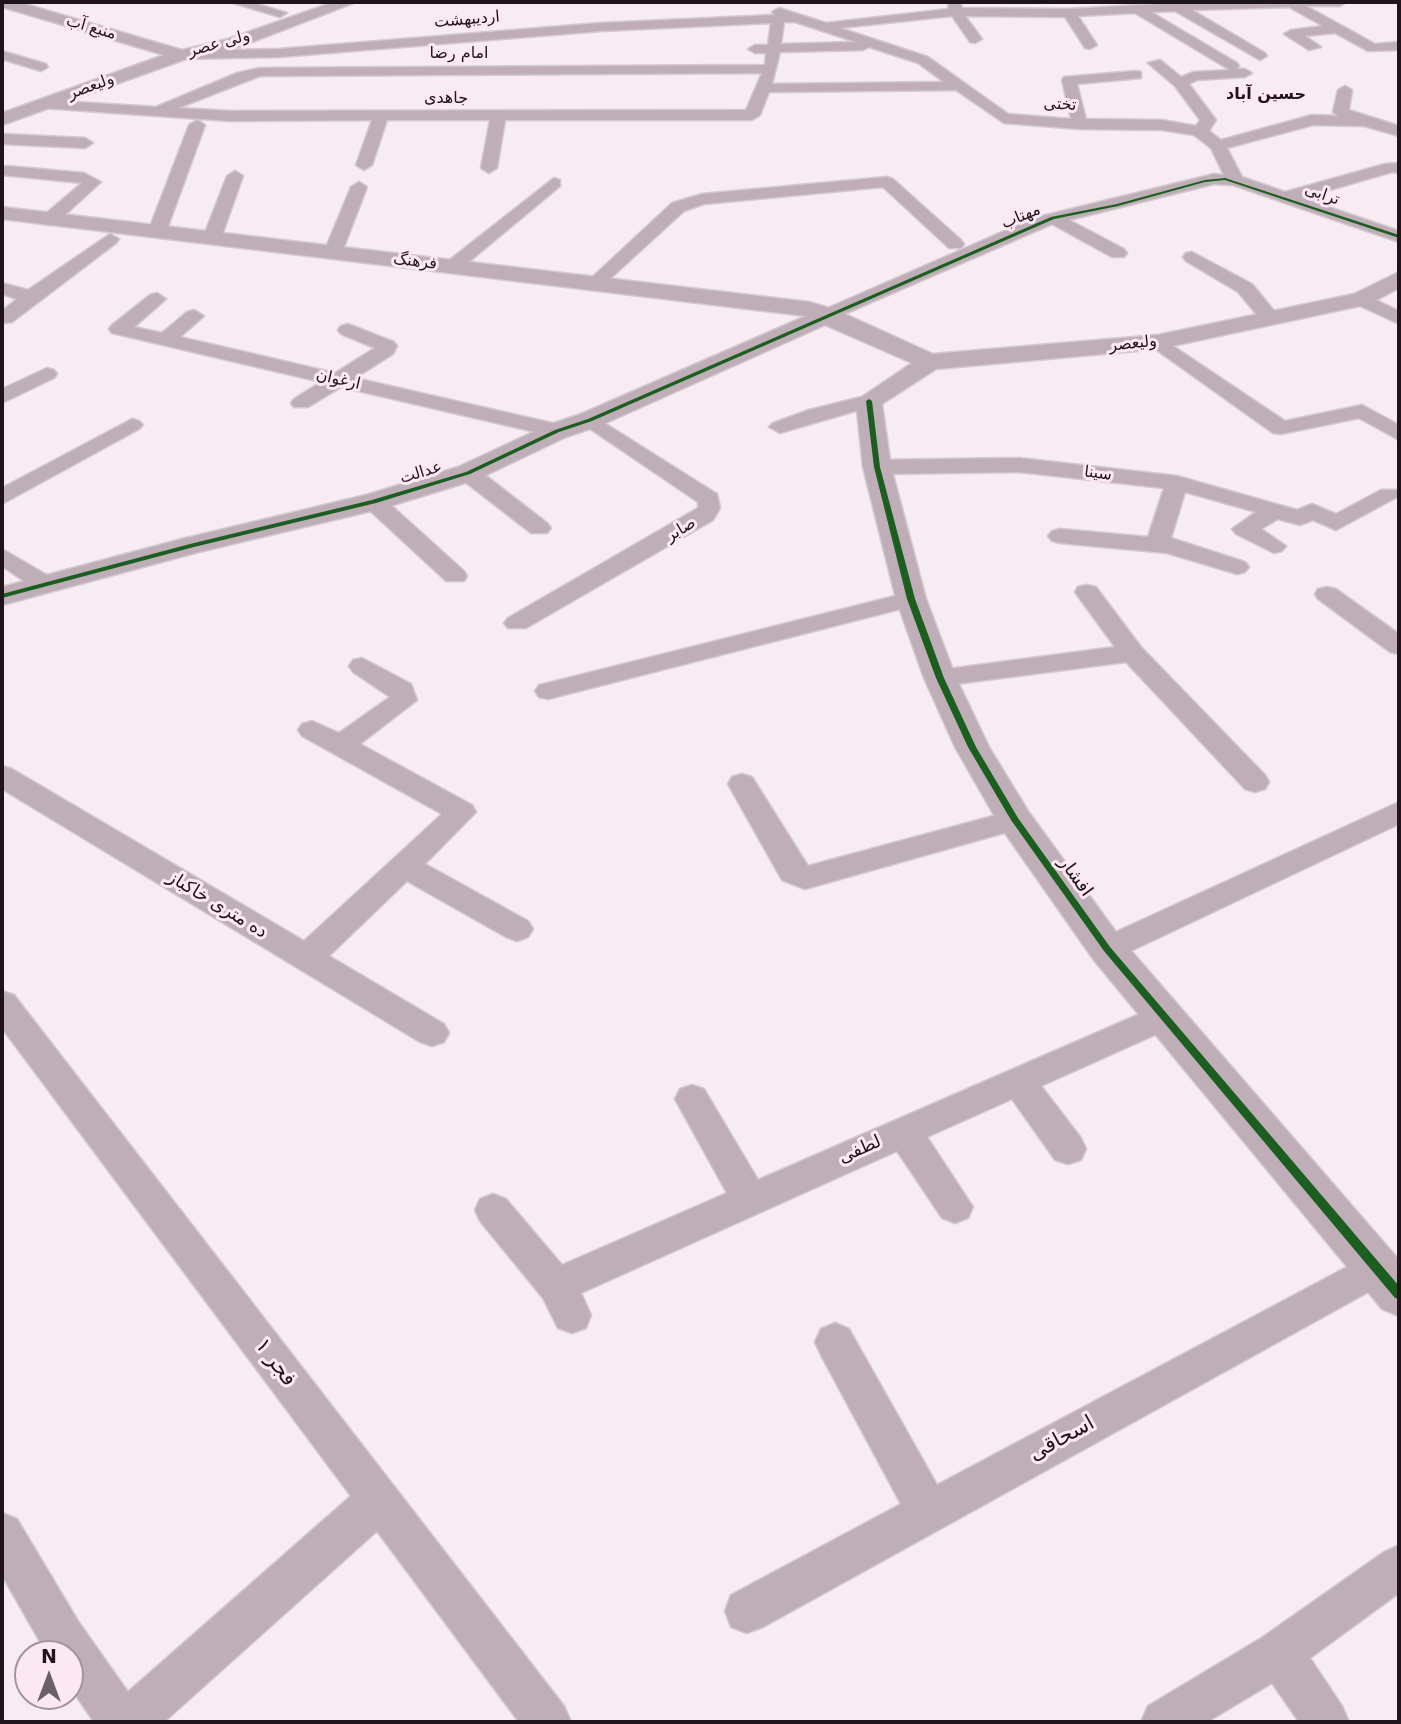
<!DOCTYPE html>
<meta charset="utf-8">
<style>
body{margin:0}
#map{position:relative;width:1401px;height:1724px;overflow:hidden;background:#f7ecf2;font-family:"DejaVu Sans",sans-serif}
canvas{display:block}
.frame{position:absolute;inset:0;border:4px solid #20141b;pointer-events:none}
.north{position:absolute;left:14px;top:1640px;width:70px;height:70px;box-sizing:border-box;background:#fce8f3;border:2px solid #a4939d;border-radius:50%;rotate:0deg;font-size:19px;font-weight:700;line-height:28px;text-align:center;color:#20141b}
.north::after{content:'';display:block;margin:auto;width:24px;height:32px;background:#6b6066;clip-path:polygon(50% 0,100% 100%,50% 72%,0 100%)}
</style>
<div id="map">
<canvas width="1401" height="1724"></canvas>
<div class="frame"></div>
<div class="north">N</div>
</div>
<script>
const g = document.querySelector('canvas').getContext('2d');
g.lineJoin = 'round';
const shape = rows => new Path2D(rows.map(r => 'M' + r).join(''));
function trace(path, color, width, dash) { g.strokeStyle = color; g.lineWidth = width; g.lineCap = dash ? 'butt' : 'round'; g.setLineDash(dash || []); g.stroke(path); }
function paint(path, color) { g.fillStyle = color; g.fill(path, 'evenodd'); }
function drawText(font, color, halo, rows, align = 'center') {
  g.font = font + ' "DejaVu Sans",Vazirmatn,sans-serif'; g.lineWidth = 6; g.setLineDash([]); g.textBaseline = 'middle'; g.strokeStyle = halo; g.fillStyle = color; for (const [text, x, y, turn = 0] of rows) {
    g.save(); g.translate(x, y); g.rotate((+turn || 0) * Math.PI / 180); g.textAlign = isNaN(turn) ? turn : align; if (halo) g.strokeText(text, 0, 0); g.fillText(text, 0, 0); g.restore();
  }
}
const minor = shape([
 [230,2,251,2,287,13,280,17,230,2],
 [948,2,960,2,962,8,1069,9,1195,2,1346,2,1340,6,1306,6,1375,44,1399,42,1399,50,1368,51,1335,33,1305,36,1321,47,1309,50,1284,34,1291,30,1323,26,1289,7,1192,10,1265,53,1267,56,1260,60,1175,11,1151,12,1237,63,1239,66,1236,69,1245,69,1252,73,1245,77,1197,80,1189,84,1216,120,1209,131,1221,140,1312,115,1338,116,1333,112,1338,90,1345,86,1352,90,1349,110,1399,126,1399,136,1364,126,1313,125,1227,148,1242,177,1285,192,1385,164,1399,163,1399,173,1392,172,1302,198,1399,231,1399,242,1233,185,1214,184,1069,220,1124,249,1127,253,1124,257,1112,257,1052,224,828,321,821,319,818,315,821,311,1034,218,1214,174,1224,175,1211,148,1194,135,1162,130,1080,129,1004,123,956,90,769,92,760,115,752,120,505,120,497,168,489,173,481,168,490,120,387,120,372,165,364,170,356,165,372,120,230,121,43,108,36,104,43,100,156,107,237,73,260,68,765,65,766,53,755,53,748,49,755,45,768,45,771,23,601,31,279,57,181,59,174,55,181,51,279,49,601,23,775,15,772,12,779,8,826,23,949,9,948,2],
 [1135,13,1230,70,1194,72,1181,77,1160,60,1148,63,1175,86,1200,120,1196,126,1162,120,1086,119,1077,84,1141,78,1141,72,1136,71,1064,77,1062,80,1071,119,1008,114,928,57,840,28,952,16,970,42,975,43,982,39,965,16,1065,17,1085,48,1090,49,1097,45,1078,16,1135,13],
 [784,22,795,22,856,42,781,44,784,22],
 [869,47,918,63,944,82,772,84,780,52,863,50,869,47],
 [762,73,746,110,230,111,178,108,260,76,762,73],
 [2,51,46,64,48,67,41,71,2,59,2,51],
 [197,120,205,125,166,232,163,236,151,236,148,232,189,125,197,120],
 [2,134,85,138,93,143,85,148,2,144,2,134],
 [7,166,84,173,101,182,55,224,49,225,43,224,40,220,43,216,82,183,2,175,2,167,7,166],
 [235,171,243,176,221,238,218,242,206,242,203,238,227,176,235,171],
 [887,177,893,179,961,240,964,244,961,248,949,248,883,187,704,204,684,211,601,287,595,289,586,283,672,203,702,194,887,177],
 [554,178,560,180,560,186,459,270,447,270,444,266,447,262,554,178],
 [359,182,367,187,342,252,339,256,327,256,324,252,351,187,359,182],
 [110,234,119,239,116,243,12,322,2,323,2,311,17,299,2,294,2,283,28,290,110,234],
 [1192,252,1252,284,1280,318,1277,322,1263,322,1238,292,1186,261,1183,257,1186,253,1192,252],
 [157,293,166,299,134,327,162,333,187,312,194,310,204,316,180,337,335,373,375,348,341,334,338,330,341,326,348,324,394,342,397,346,393,354,355,378,565,426,568,431,557,437,341,387,308,407,294,407,291,403,294,399,321,382,112,333,109,329,112,325,150,295,157,293],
 [1361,293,1399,311,1399,324,1354,303,1352,299,1354,295,1361,293],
 [1158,336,1285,421,1362,405,1399,425,1399,440,1359,418,1281,434,1273,433,1151,346,1148,342,1151,338,1158,336],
 [47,368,54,370,57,374,54,378,2,403,2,389,47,368],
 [869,395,876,397,879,401,876,405,780,433,769,427,773,423,809,410,869,395],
 [590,414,717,494,720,508,713,520,526,628,508,628,504,623,508,618,698,508,698,502,583,424,579,420,590,414],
 [132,419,139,421,143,425,139,429,2,504,2,488,132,419],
 [1019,458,1177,476,1297,510,1312,504,1336,514,1381,490,1397,490,1399,496,1336,530,1313,520,1300,525,1278,519,1261,529,1286,546,1282,551,1274,553,1236,534,1232,529,1256,512,1185,492,1171,538,1245,562,1249,567,1245,572,1237,574,1167,553,1060,543,1052,541,1048,536,1052,531,1060,529,1148,537,1164,488,1019,472,877,474,866,467,877,460,1019,458],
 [468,466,476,468,547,523,551,528,547,533,531,533,460,478,457,473,460,468,468,466],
 [374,495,382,497,464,571,467,576,464,581,446,581,366,507,363,502,366,497,374,495],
 [2,549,52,578,55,583,52,588,34,588,2,566,2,549],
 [1087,585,1096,587,1141,647,1265,775,1269,782,1265,789,1255,792,1245,789,1126,662,940,686,931,684,927,678,931,672,940,670,1115,647,1075,592,1078,587,1087,585],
 [1327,587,1336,589,1399,634,1399,654,1390,652,1318,599,1315,594,1318,589,1327,587],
 [911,592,920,594,923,599,920,604,548,699,539,697,535,691,539,685,548,683,911,592],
 [362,658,411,684,417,700,360,744,472,805,476,812,425,864,528,921,533,929,528,937,517,941,506,937,407,881,329,956,444,1024,449,1033,444,1042,432,1046,420,1042,2,789,2,766,12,769,304,941,442,814,302,736,298,730,302,724,312,721,339,733,390,697,353,672,349,666,353,660,362,658],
 [742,774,752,777,808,866,1015,810,1025,813,1029,820,1025,827,805,889,782,880,728,784,732,777,742,774],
 [1399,802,1399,824,1118,957,1107,961,1096,957,1091,949,1096,941,1399,802],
 [2,991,14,995,564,1706,571,1722,519,1722,377,1531,164,1722,94,1722,70,1687,70,1654,47,1654,2,1575,2,1513,17,1519,78,1621,128,1692,351,1496,2,1028,2,991],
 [1165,1003,1177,1007,1181,1016,1177,1025,1041,1086,1081,1138,1086,1149,1081,1160,1068,1164,1055,1160,1012,1099,927,1137,973,1207,968,1218,955,1223,942,1218,897,1151,581,1293,591,1315,586,1328,572,1333,558,1328,543,1298,480,1221,475,1210,480,1199,493,1194,506,1199,562,1265,727,1193,675,1099,680,1089,692,1085,704,1089,758,1180,1165,1003],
 [1377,1251,1390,1256,1396,1268,1390,1280,763,1627,747,1633,731,1627,725,1611,731,1595,901,1504,821,1355,815,1342,821,1329,835,1323,849,1329,937,1485,1377,1251],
 [1399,1545,1399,1593,1310,1658,1342,1706,1349,1722,1299,1722,1272,1683,1207,1722,1141,1722,1148,1706,1263,1637,1384,1552,1399,1545]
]);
const tertiary = shape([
 [2,2,18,2,182,50,228,39,334,2,356,2,239,47,186,59,2,125,2,113,164,55,2,7,2,2],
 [2,207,809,302,836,310,933,354,1158,335,1354,294,1399,272,1399,288,1369,304,1158,349,936,369,882,404,891,467,926,599,956,678,989,747,1028,811,1121,939,1399,1260,1399,1316,1382,1309,1093,959,1002,829,955,747,924,678,896,599,863,467,856,401,912,363,825,325,599,426,566,437,478,479,384,508,199,552,2,605,2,587,182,539,366,495,458,467,548,425,581,414,806,316,2,219,2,207]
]);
const cycleway = shape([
 [1225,178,1399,235,1399,238,1225,180,1205,182,1118,206,1054,219,592,421,559,432,470,474,376,503,194,547,2,598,2,594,190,544,372,500,466,472,555,430,588,419,1051,217,1117,204,1205,180,1225,178],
 [869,399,872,401,880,467,915,599,944,678,976,747,1018,818,1110,947,1399,1286,1399,1299,1395,1298,1104,951,1011,820,968,747,936,678,907,599,874,467,866,401,869,399]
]);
const farStreetnames = [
 ["اردیبهشت",467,20,-5],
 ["منبع آب",91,28,16],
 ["ولی عصر",219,44,-15],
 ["امام رضا",459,54],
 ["ولیعصر",91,87,-20],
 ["جاهدی",446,99],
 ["تختی",1060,105,3],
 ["ترابی",1322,195,19],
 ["مهتاب",1021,217,-23],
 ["فرهنگ",415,262,7],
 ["ولیعصر",1133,344,-6],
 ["ارغوان",338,380,13],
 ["عدالت",421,473,-17],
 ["سینا",1098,474,7],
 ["صابر",681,530,-31]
];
const farNeighbourhoodnames = [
 ["حسین آباد",1266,95]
];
const streetNames = [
 ["افشار",1075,877,54],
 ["ده متری خاکباز",217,905,31],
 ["لطفی",860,1150,-24]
];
const nearStreetnames = [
 ["فجر ۱",275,1363,53],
 ["اسحاقی",1062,1439,-29]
];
trace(minor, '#d4cad0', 3);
trace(tertiary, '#d4cad0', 3);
paint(minor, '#bfaeb7');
paint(tertiary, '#bfaeb7');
paint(cycleway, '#1b5e20');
drawText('16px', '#20141b', '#fce8f3', farStreetnames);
drawText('bold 16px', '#20141b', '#fce8f3', farNeighbourhoodnames);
drawText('18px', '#20141b', '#fce8f3', streetNames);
drawText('21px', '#20141b', '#fce8f3', nearStreetnames);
</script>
